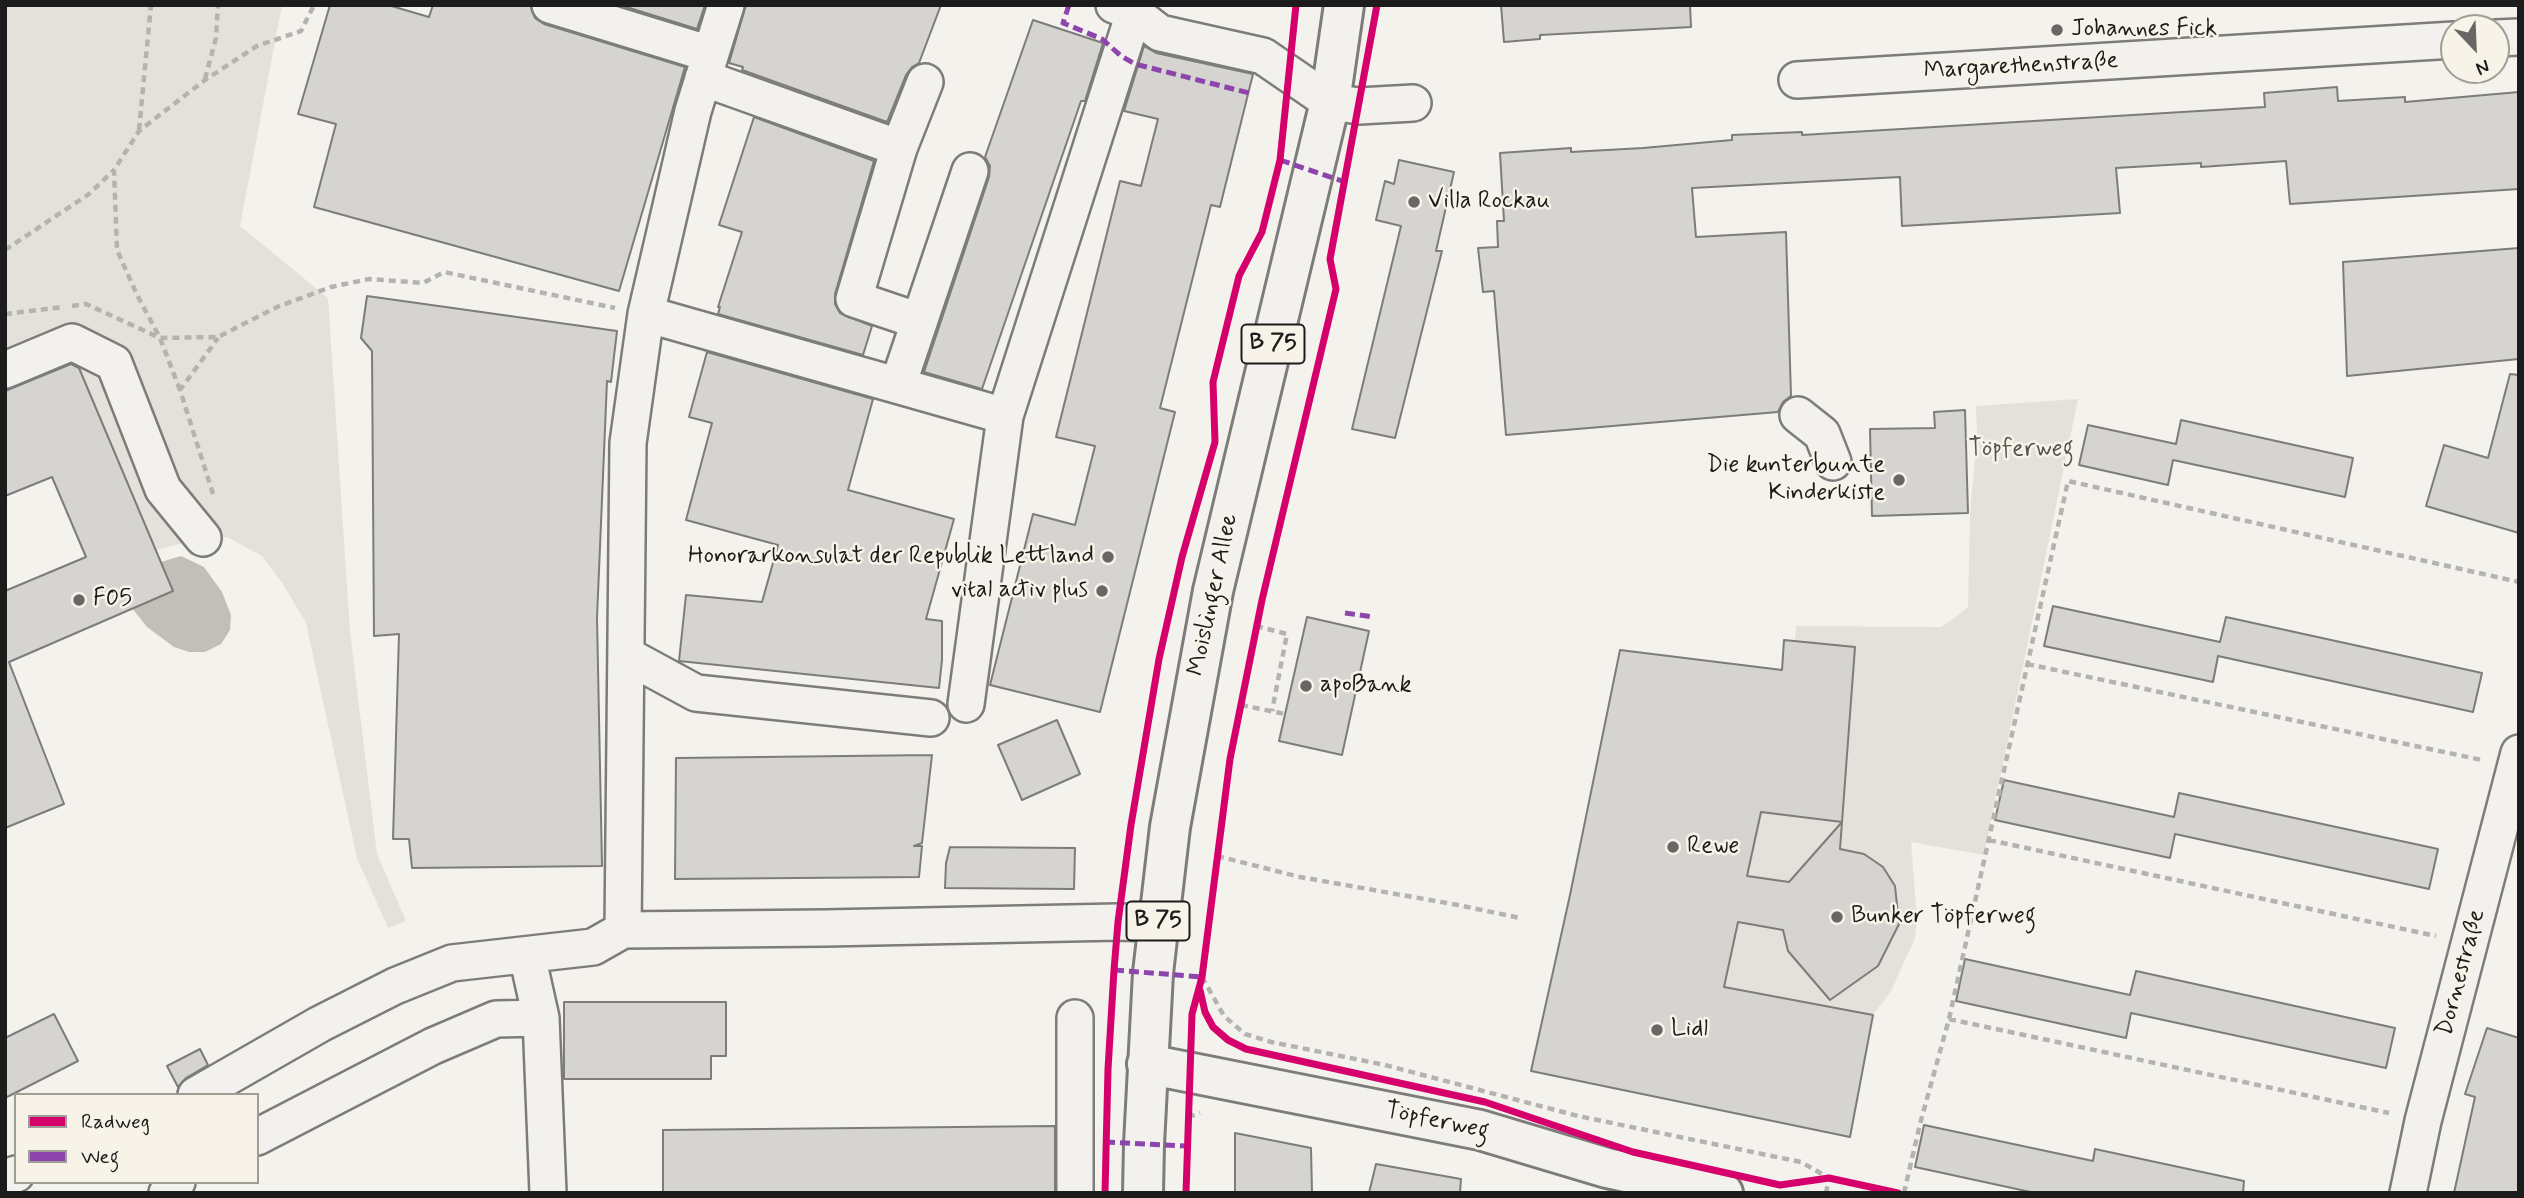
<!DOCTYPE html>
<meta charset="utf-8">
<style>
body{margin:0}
#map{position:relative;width:2524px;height:1198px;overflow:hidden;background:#f4f2ec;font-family:Mynerve,sans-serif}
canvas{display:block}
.frame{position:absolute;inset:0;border:7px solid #1c1c1c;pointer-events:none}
.legend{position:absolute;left:14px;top:1093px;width:245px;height:91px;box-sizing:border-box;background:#f7f3e8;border:2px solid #9f9d96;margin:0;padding:9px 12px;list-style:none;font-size:21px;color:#1c1c1c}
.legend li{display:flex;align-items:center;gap:14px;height:35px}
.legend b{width:35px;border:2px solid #9f9d96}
.north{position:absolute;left:2440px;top:14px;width:70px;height:70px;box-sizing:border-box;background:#f7f3e8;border:2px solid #9f9d96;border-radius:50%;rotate:157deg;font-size:19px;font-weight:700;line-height:28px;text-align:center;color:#1c1c1c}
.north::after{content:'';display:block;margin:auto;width:24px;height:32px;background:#686765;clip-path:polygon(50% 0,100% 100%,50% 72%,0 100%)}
</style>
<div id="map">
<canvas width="2524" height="1198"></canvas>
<div class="frame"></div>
<ul class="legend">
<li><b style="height:9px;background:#d6006c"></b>Radweg</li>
<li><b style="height:9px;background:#8e44ad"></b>Weg</li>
</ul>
<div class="north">N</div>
</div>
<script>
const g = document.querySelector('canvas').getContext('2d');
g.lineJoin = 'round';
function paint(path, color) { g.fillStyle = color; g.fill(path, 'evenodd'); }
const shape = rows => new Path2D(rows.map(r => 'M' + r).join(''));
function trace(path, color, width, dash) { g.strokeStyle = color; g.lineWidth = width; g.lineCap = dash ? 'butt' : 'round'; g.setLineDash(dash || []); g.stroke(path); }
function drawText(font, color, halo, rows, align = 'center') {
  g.font = font + ' Mynerve,sans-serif'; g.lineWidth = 5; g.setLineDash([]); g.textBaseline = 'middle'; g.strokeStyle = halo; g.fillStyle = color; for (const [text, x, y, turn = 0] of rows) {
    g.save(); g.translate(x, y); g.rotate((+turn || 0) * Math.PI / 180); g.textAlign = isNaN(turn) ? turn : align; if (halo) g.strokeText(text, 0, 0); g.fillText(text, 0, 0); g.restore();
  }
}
const green = shape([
 [5,5,282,5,240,226,328,298,350,632,377,854,406,921,388,928,357,858,306,623,283,584,262,556,227,537,203,538,156,550,77,362,5,391],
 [2078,399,1984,855,1911,842,1917,919,1915,938,1891,991,1873,1015,1724,987,1761,812,1795,641,1796,626,1941,627,1956,617,1968,607,1970,513,1977,435,1976,406]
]);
const water = shape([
 [181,556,204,567,222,592,231,615,230,630,221,644,205,652,189,652,174,647,147,627,132,608,173,591,161,562]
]);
const building = shape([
 [330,5,388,5,429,17,433,5,530,5,535,18,544,24,685,67,619,291,314,207,336,124,298,114,330,5],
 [620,5,705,5,697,29,620,5],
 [746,5,941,5,919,63,912,67,906,75,887,122,742,70,743,67,729,63,746,5],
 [1501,5,1690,5,1691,27,1540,35,1540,39,1504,42,1501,5],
 [1033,20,1103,43,1085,101,1081,101,982,389,924,372,989,177,990,166,985,157,1033,20],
 [1144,46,1156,53,1253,74,1220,207,1211,205,1160,408,1175,412,1100,712,990,685,1033,514,1075,525,1095,446,1056,437,1120,181,1141,186,1158,119,1124,111,1144,46],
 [2337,87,2338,101,2405,97,2405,102,2519,92,2519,189,2290,204,2286,161,2201,167,2201,163,2116,168,2120,213,1902,226,1900,177,1692,188,1696,237,1786,232,1791,396,1783,402,1778,412,1506,435,1494,291,1483,292,1478,248,1498,247,1497,221,1504,221,1500,153,1571,148,1571,152,1643,148,1732,140,1732,135,1802,132,1802,135,2265,107,2264,93,2337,87],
 [754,117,874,161,835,294,835,304,840,313,872,326,863,355,718,314,720,307,718,307,742,232,719,225,754,117],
 [1399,160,1454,172,1436,251,1442,251,1395,438,1352,429,1401,226,1376,220,1385,181,1394,184,1399,160],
 [2519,248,2519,359,2347,376,2343,262,2519,248],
 [367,296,617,331,611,382,607,381,597,618,602,866,412,868,409,839,393,839,399,634,374,636,372,351,361,338,367,296],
 [707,352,873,399,848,490,954,519,926,619,942,621,942,660,939,688,679,661,686,595,762,602,778,545,686,520,712,423,689,417,707,352],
 [71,364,79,368,173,591,9,662,64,804,5,828,5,591,86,557,52,477,5,496,5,391,71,364],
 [2510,374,2519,375,2519,533,2426,506,2444,445,2488,458,2510,374],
 [1965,410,1968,513,1872,516,1870,429,1935,428,1934,412,1965,410],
 [2181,420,2353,458,2345,497,2173,460,2168,485,2079,465,2088,425,2176,444,2181,420],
 [2053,606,2220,642,2226,617,2482,673,2473,712,2218,656,2213,682,2044,646,2053,606],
 [1307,617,1369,631,1342,755,1279,741,1307,617],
 [1784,640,1855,647,1842,822,1761,812,1747,876,1789,882,1842,822,1840,849,1864,854,1883,867,1895,886,1899,924,1878,966,1830,1000,1788,951,1783,930,1738,922,1724,987,1873,1015,1850,1137,1531,1071,1570,895,1620,650,1782,670,1784,640],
 [1057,720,1080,774,1022,800,998,745,1057,720],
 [932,755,922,843,914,846,922,846,919,877,675,879,676,758,932,755],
 [2004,780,2174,817,2179,793,2438,849,2429,889,2175,834,2170,858,1995,820,2004,780],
 [950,847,1075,848,1074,889,945,888,946,863,950,847],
 [1965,959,2130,995,2136,971,2395,1028,2386,1068,2131,1013,2126,1038,1956,1001,1965,959],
 [564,1002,726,1002,726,1056,711,1056,711,1079,564,1079,564,1002],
 [54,1014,78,1061,5,1098,5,1038,54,1014],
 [2487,1028,2519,1038,2519,1193,2454,1193,2475,1097,2465,1094,2487,1028],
 [200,1049,208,1065,186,1078,178,1087,167,1066,200,1049],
 [1924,1125,2093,1161,2095,1149,2244,1181,2243,1193,2035,1193,1952,1175,1915,1167,1924,1125],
 [1055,1126,1055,1193,663,1193,663,1130,1055,1126],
 [1235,1133,1311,1148,1312,1193,1235,1193,1235,1133],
 [1376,1164,1461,1179,1460,1193,1369,1193,1376,1164]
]);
const path = shape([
 [205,79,216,38,218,5],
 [139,130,151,5],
 [5,250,89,194,114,170],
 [72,306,86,304,160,338,218,337,277,307,331,287,369,279,423,283,444,272,615,308],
 [5,314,63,307],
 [180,390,160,338,137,295,117,250,114,170,139,131,205,80,257,46,301,31,314,5],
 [213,494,180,390,218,338],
 [1256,626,1287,634,1272,711],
 [2027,664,2482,760],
 [1241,705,1285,714],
 [1989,840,2436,936],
 [1217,856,1300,877,1458,905,1520,918],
 [1202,977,1224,1016,1245,1034,1271,1042,1385,1065,1578,1116,1801,1162,1829,1178,1826,1193],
 [1949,1019,2389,1113],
 [1188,1117,1200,1113],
 [1904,1193,1920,1124,1949,1019,2068,481,2519,582]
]);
const minor = shape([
 [550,5,710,54],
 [1114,5,1134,13,1160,33,1263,56,1330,102,1359,106,1413,103],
 [2496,38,2519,37],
 [703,78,899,148],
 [1797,80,2454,40],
 [646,314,1005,416],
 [919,321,854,299,899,148,925,82],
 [5,370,72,342,114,363,163,489,203,538],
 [898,385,970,171],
 [1798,415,1822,434,1833,462],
 [626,655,696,693,931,718],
 [966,704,1005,416,1134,13],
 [623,930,628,443,646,314,693,111,726,5],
 [527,955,541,1018,548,1193],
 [1075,1018,1075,1193],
 [196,1095,320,1024,395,986,452,963,593,947,623,930,825,928,1118,922,1158,923],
 [257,1137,433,1046,496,1019,541,1018],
 [5,1178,16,1174],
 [167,1193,177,1182],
 [2408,1193,2423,1121,2519,753]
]);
const major = shape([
 [1147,1064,1480,1130,1607,1168,1723,1193],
 [1143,1193,1144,1144,1153,973,1170,827,1213,591,1330,102,1344,5]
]);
const quiet = shape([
 [1069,5,1063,23,1102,39,1121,56,1135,64,1249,93],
 [1280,160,1345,182],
 [1345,613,1374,617],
 [1114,970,1202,977],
 [1105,1142,1186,1146]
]);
const cycleway = shape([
 [1200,990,1205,1012,1213,1027,1228,1040,1246,1049,1485,1102,1633,1152,1780,1185,1829,1178,1898,1193],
 [1105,1193,1108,1069,1114,970,1118,922,1131,825,1159,659,1182,557,1215,442,1213,382,1239,276,1262,232,1280,160,1296,5],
 [1186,1193,1192,1014,1202,977,1230,759,1262,600,1336,289,1330,259,1377,5]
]);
const markers = [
 [2057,30,7,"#686765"],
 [1414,202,7,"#686765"],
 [1899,480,7,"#686765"],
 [1108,557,7,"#686765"],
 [1102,591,7,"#686765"],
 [79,600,7,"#686765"],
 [1306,686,7,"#686765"],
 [1673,847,7,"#686765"],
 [1837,917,7,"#686765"],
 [1657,1030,7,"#686765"]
];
const shields = [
 [1273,344,63],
 [1158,921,63]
];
const shieldNames = [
 ["B 75",1273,344],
 ["B 75",1158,921]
];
const poiNames = [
 ["Johannes Fick",2071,30],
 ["Villa Rockau",1428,202],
 ["Die kunterbunte",1885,466,"right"],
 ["Kinderkiste",1885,494,"right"],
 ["Honorarkonsulat der Republik Lettland",1094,557,"right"],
 ["vital activ plus",1088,591,"right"],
 ["F05",93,600],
 ["apoBank",1320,686],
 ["Rewe",1687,847],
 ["Bunker Töpferweg",1851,917],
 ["Lidl",1671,1030]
];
const streetNames = [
 ["Margarethenstraße",2021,67,-3],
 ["Moislinger Allee",1214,595,-78],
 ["Dornestraße",2462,973,-75],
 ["Töpferweg",1437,1122,12]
];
const parkNames = [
 ["Töpferweg",2021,450]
];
paint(green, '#e4e1da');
paint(water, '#c2bfb8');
paint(building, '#d5d4d0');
trace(building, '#7d7c7a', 2);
trace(minor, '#7d7c7a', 40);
trace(major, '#7d7c7a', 44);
trace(path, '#b4b3b0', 4.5, [7, 5]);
trace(minor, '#f2f1ed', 35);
trace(major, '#f2f1ed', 38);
trace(quiet, '#8e44ad', 5, [10, 5]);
trace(cycleway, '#d6006c', 7);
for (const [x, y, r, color] of markers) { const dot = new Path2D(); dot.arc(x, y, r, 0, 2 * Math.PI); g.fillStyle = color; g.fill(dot); trace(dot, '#f7f3e8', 2.5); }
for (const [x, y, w] of shields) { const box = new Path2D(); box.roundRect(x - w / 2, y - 19.5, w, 39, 5); g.fillStyle = '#f7f3e8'; g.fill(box); trace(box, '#1c1c1c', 2); }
drawText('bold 23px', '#1c1c1c', null, shieldNames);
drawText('24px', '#1c1c1c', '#f7f3e8', poiNames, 'left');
drawText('24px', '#1c1c1c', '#f7f3e8', streetNames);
drawText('24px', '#545351', '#f7f3e8', parkNames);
</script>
